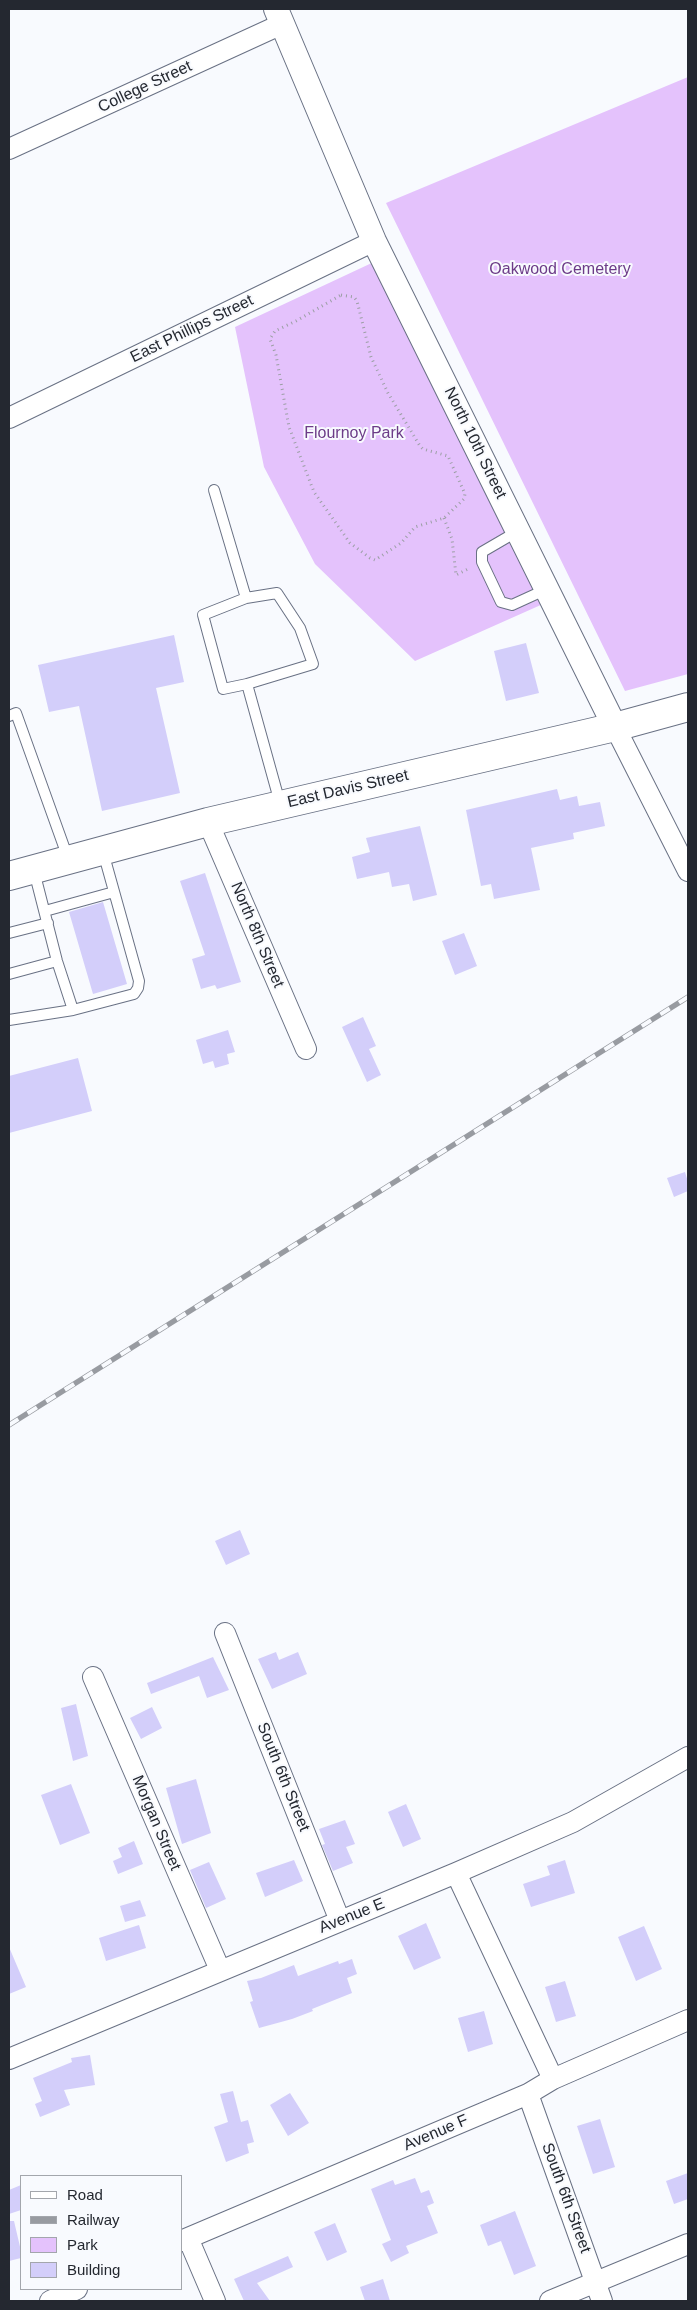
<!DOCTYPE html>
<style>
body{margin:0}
#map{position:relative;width:697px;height:2310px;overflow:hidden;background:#f8fafe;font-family:Helvetica,sans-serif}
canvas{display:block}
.frame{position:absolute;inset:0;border:10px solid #242830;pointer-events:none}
.legend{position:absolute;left:20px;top:2175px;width:162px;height:115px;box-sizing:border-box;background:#f8fafe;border:1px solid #a3a6ac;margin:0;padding:6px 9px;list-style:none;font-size:15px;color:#242830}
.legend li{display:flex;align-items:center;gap:10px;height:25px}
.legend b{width:25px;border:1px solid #a3a6ac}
</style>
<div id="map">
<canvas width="697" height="2310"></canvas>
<div class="frame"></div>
<ul class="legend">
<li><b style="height:6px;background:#fff"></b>Road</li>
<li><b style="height:6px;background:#989ba1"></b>Railway</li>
<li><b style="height:14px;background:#e4c2fc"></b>Park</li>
<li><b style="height:14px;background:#d3cefa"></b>Building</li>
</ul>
</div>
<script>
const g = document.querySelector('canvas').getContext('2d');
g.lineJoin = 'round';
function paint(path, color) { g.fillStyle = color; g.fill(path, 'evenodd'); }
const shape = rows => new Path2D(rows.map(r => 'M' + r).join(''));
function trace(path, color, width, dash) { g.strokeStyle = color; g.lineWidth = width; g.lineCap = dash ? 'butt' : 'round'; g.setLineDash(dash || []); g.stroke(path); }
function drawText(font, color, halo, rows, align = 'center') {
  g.font = font + ' Helvetica,sans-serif'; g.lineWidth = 4; g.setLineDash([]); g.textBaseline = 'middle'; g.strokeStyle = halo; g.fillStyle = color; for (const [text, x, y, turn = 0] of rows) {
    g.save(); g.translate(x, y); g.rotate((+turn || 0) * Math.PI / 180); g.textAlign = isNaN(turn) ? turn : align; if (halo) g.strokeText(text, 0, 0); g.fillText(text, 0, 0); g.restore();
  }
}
const green = shape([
 [688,77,688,674,625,691,386,203],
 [376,261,543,604,415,661,315,564,264,467,235,327]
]);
const building = shape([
 [174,635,184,682,156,688,180,793,102,811,79,706,49,712,38,665],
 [526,643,539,693,506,701,494,651],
 [557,789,560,800,577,796,579,806,600,802,605,826,573,833,574,839,531,848,540,890,494,899,491,884,481,886,466,810],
 [420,826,437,895,413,901,409,884,392,887,389,872,357,879,352,857,370,852,366,838],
 [205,873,241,982,217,989,215,985,201,989,192,959,205,955,180,881],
 [103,902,127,984,93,994,69,912],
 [464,933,477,966,455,975,442,941],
 [363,1017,376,1046,369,1049,381,1075,367,1082,342,1027],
 [228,1030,235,1052,227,1054,229,1064,215,1068,213,1061,203,1064,196,1040],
 [78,1058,92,1111,9,1133,9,1076],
 [685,1172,688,1182,688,1191,674,1197,667,1178],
 [240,1530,250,1554,226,1565,215,1541],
 [276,1652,279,1660,298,1652,307,1674,272,1689,258,1659],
 [213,1657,229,1690,207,1698,199,1676,151,1694,147,1683],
 [76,1704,88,1756,73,1761,61,1708],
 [152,1707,162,1728,141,1739,130,1718],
 [196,1779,211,1833,182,1844,166,1788],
 [71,1784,90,1833,60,1845,41,1795],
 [406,1804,421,1839,403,1847,388,1812],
 [345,1820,355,1844,346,1847,353,1863,333,1871,322,1845,325,1844,319,1829],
 [134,1841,143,1864,118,1874,113,1861,122,1857,118,1848],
 [294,1860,303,1881,265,1897,256,1873],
 [565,1860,575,1893,531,1907,523,1884,550,1875,547,1866],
 [209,1862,226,1899,206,1908,190,1870],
 [140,1900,146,1916,125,1922,120,1906],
 [426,1923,441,1958,414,1970,398,1936],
 [139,1925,146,1948,106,1961,99,1938],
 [644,1926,662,1969,636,1981,618,1937],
 [9,1947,26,1987,9,1994],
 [352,1959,357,1974,347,1978,352,1993,312,2009,313,2011,292,2019,259,2028,250,2002,253,2001,247,1981,261,1978,294,1965,298,1976,338,1961,339,1964],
 [565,1981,576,2016,556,2022,545,1987],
 [484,2011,493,2044,468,2052,458,2018],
 [90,2055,95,2085,64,2090,70,2105,40,2117,35,2104,42,2101,33,2078,72,2062,71,2058],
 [233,2091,241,2122,248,2120,254,2142,247,2144,249,2153,226,2162,214,2127,228,2122,220,2094],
 [290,2093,309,2123,288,2136,270,2105],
 [600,2119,615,2167,593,2174,577,2126],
 [688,2173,688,2199,674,2204,666,2181],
 [415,2178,421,2193,429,2190,434,2203,427,2206,438,2233,406,2246,409,2253,391,2262,382,2244,391,2240,371,2189,393,2180,395,2185],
 [21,2185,21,2210,9,2214,9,2190],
 [515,2211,536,2266,514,2275,501,2241,488,2246,480,2225],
 [9,2221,14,2221,21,2251,21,2258,9,2261],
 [335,2223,347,2252,327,2261,314,2232],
 [288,2256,293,2267,257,2283,270,2301,244,2301,234,2279],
 [383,2279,390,2301,365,2301,360,2287]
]);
const path = shape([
 [341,295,354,297,357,301,371,357,388,393,420,446,423,449,448,456,465,494,464,499,444,518,415,527,401,543,375,560,370,558,350,543,314,492,289,427,276,355,270,339,275,331,296,321,341,295],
 [444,518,452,539,456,575,470,568]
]);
const service = shape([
 [214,490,246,598,277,593,300,628,313,664,247,684,280,803],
 [518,531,482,552,482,562,501,602,512,605,547,589],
 [246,598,203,615,223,689,247,684],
 [9,716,16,713,68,858],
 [45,911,114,892],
 [9,933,48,923],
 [9,974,57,961],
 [73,1010,134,994,138,988,139,981,103,852],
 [9,1020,73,1010,57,961,34,871]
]);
const minor = shape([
 [9,149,282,24],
 [9,418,374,241],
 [615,727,688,871],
 [208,822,306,1049],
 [225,1633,340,1921],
 [93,1677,220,1970],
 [456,1873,553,2079],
 [9,2059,456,1873,573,1822,688,1757],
 [528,2094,602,2301],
 [188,2238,215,2301],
 [181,2241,528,2094,553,2079,688,2020],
 [50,2301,77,2289],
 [550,2301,688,2244]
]);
const tertiary = shape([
 [276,9,374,241,615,727]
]);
const primary = shape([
 [9,876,208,822,615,727,688,707]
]);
const rail = shape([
 [9,1425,688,997]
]);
const streetNames = [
 ["College Street",145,87,-25],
 ["East Phillips Street",192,329,-26],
 ["North 10th Street",475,443,64],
 ["East Davis Street",348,789,-13],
 ["North 8th Street",257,935,67],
 ["South 6th Street",283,1777,68],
 ["Morgan Street",156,1823,67],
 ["Avenue E",352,1916,-22],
 ["Avenue F",436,2133,-23],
 ["South 6th Street",566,2198,70]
];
const parkNames = [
 ["Oakwood Cemetery",560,270],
 ["Flournoy Park",354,434]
];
paint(green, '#e4c2fc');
paint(building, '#d3cefa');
trace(service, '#697184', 12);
trace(minor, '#697184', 22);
trace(tertiary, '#697184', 26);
trace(primary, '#697184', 30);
trace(path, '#9c9fa5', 3, [1, 4]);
trace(service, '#fff', 10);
trace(minor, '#fff', 20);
trace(tertiary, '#fff', 24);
trace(primary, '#fff', 28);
trace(rail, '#989ba1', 5.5);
trace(rail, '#f8fafe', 4, [11]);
drawText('16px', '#242830', '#f8fafe', streetNames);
drawText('16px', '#6c3b88', '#f8fafe', parkNames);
</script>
